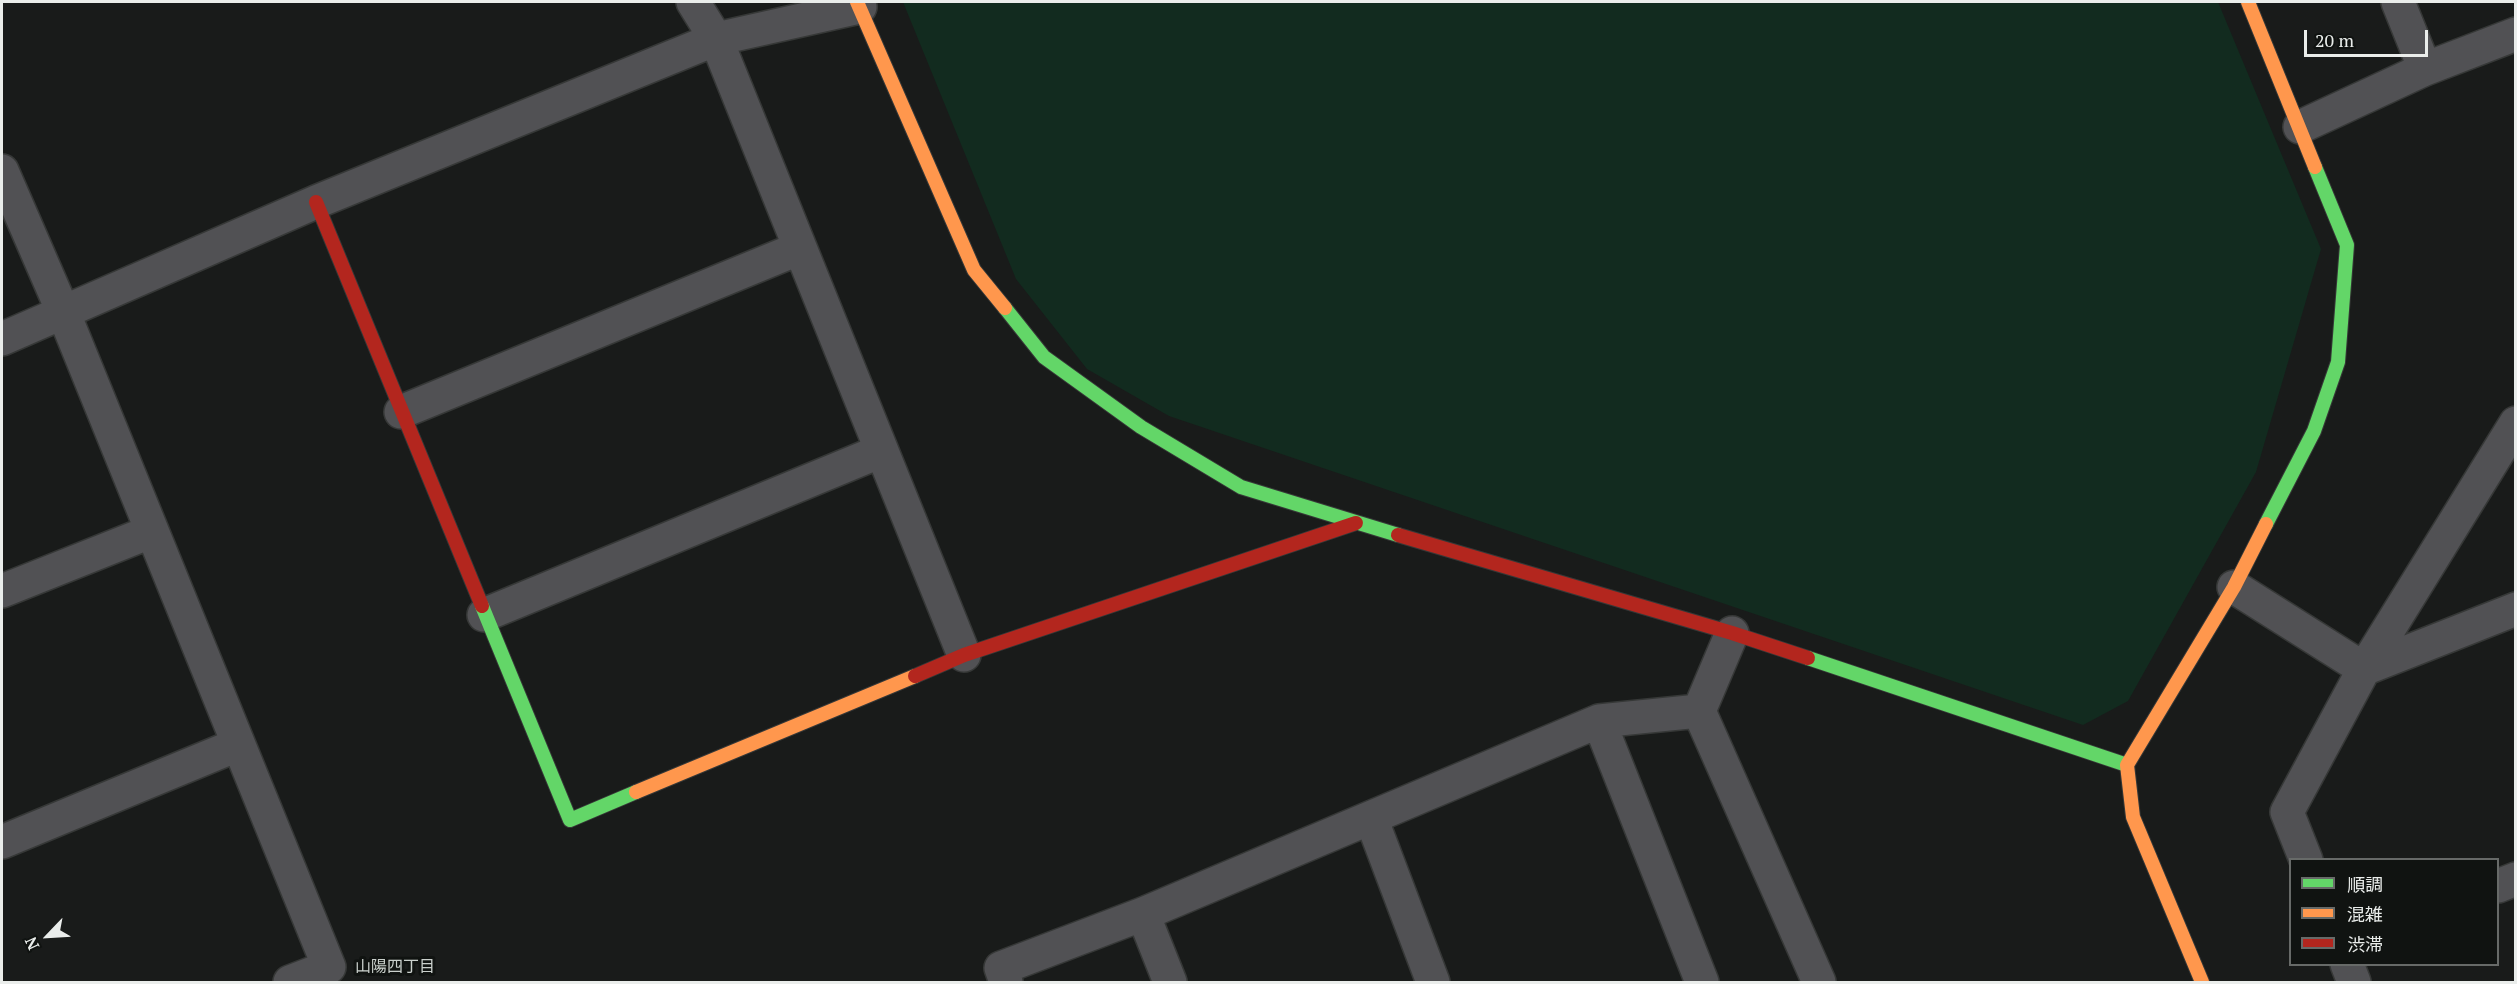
<!DOCTYPE html>
<meta charset="utf-8">
<style>
body{margin:0}
#map{position:relative;width:2517px;height:984px;overflow:hidden;background:#191b1a;font-family:"PT Serif","Noto Sans JP",serif}
canvas{display:block}
.frame{position:absolute;inset:0;border:3px solid #eaedeb;pointer-events:none}
.legend{position:absolute;left:2289px;top:858px;width:210px;height:108px;box-sizing:border-box;background:#101311;border:2px solid #676a68;margin:0;padding:8px 10px;list-style:none;font-size:18px;color:#eaedeb}
.legend li{display:flex;align-items:center;gap:12px;height:30px}
.legend b{width:30px;border:2px solid #676a68}
.north{position:absolute;left:18px;top:906px;width:60px;height:60px;-webkit-text-stroke:4px #101311;paint-order:stroke;rotate:245deg;font-size:16px;font-weight:700;line-height:24px;text-align:center;color:#eaedeb}
.north::after{content:'';display:block;margin:auto;width:21px;height:27px;background:#eaedeb;clip-path:polygon(50% 0,100% 100%,50% 72%,0 100%)}
.scale{position:absolute;left:2304px;top:30px;width:124px;height:27px;box-sizing:border-box;border:3px solid #eaedeb;border-top:0;padding-left:8px;font-size:18px;line-height:21px;white-space:nowrap;color:#eaedeb;-webkit-text-stroke:4px #101311;paint-order:stroke}
</style>
<div id="map">
<canvas width="2517" height="984"></canvas>
<div class="frame"></div>
<ul class="legend">
<li><b style="height:8px;background:#63d668"></b>順調</li>
<li><b style="height:8px;background:#ff974d"></b>混雑</li>
<li><b style="height:8px;background:#b3261e"></b>渋滞</li>
</ul>
<div class="north">N</div>
<div class="scale">20 m</div>
</div>
<script>
const g = document.querySelector('canvas').getContext('2d');
g.lineJoin = 'round';
function paint(path, color) { g.fillStyle = color; g.fill(path, 'evenodd'); }
const shape = rows => new Path2D(rows.map(r => 'M' + r).join(''));
function trace(path, color, width, dash) { g.strokeStyle = color; g.lineWidth = width; g.lineCap = dash ? 'butt' : 'round'; g.setLineDash(dash || []); g.stroke(path); }
function drawText(font, color, halo, rows, align = 'center') {
  g.font = font + ' "PT Serif","Noto Sans JP",serif'; g.lineWidth = 6; g.setLineDash([]); g.textBaseline = 'middle'; g.strokeStyle = halo; g.fillStyle = color; for (const [text, x, y, turn = 0] of rows) {
    g.save(); g.translate(x, y); g.rotate((+turn || 0) * Math.PI / 180); g.textAlign = isNaN(turn) ? turn : align; if (halo) g.strokeText(text, 0, 0); g.fillText(text, 0, 0); g.restore();
  }
}
const green = shape([
 [903,2,2218,2,2321,249,2256,472,2128,701,2083,725,1169,416,1087,369,1016,279]
]);
const street = shape([
 [693,2,716,39,964,655],
 [2398,2,2425,69],
 [2300,127,2425,69,2516,34],
 [2,171,64,314,329,967,290,982],
 [2,339,316,202,716,39,860,7],
 [401,412,800,248],
 [2234,587,2364,669,2516,609],
 [2,591,150,532],
 [484,615,881,451],
 [1732,633,1699,711,1819,982],
 [1599,721,1702,982],
 [1371,818,1433,982],
 [2,842,237,745],
 [2306,860,2287,812,2364,669,2516,423],
 [2498,886,2516,879],
 [1143,914,1170,982],
 [2347,964,2354,982],
 [1006,982,1001,968,1143,914,1599,721,1699,711]
]);
const fast = shape([
 [1005,308,1044,357,1141,427,1241,487,1398,535],
 [2266,524,2314,431,2338,362,2347,245,2315,167],
 [482,606,570,820,636,792],
 [1808,658,2127,765]
]);
const slow = shape([
 [857,2,974,270,1005,308],
 [2248,2,2315,167],
 [636,792,915,676],
 [2202,982,2133,817,2127,765,2234,587,2266,524]
]);
const jam = shape([
 [316,202,482,606],
 [1398,535,1732,633,1808,658],
 [915,676,964,655,1356,523]
]);
const neighbourhoodNames = [
 ["山陽四丁目",395,967]
];
paint(green, '#122b1f');
trace(street, '#363837', 36);
trace(fast, '#363837', 16);
trace(slow, '#363837', 16);
trace(jam, '#363837', 16);
trace(street, '#515154', 33);
trace(fast, '#63d668', 14);
trace(slow, '#ff974d', 14);
trace(jam, '#b3261e', 14);
drawText('16px', '#cad0cc', '#101311', neighbourhoodNames);
</script>
